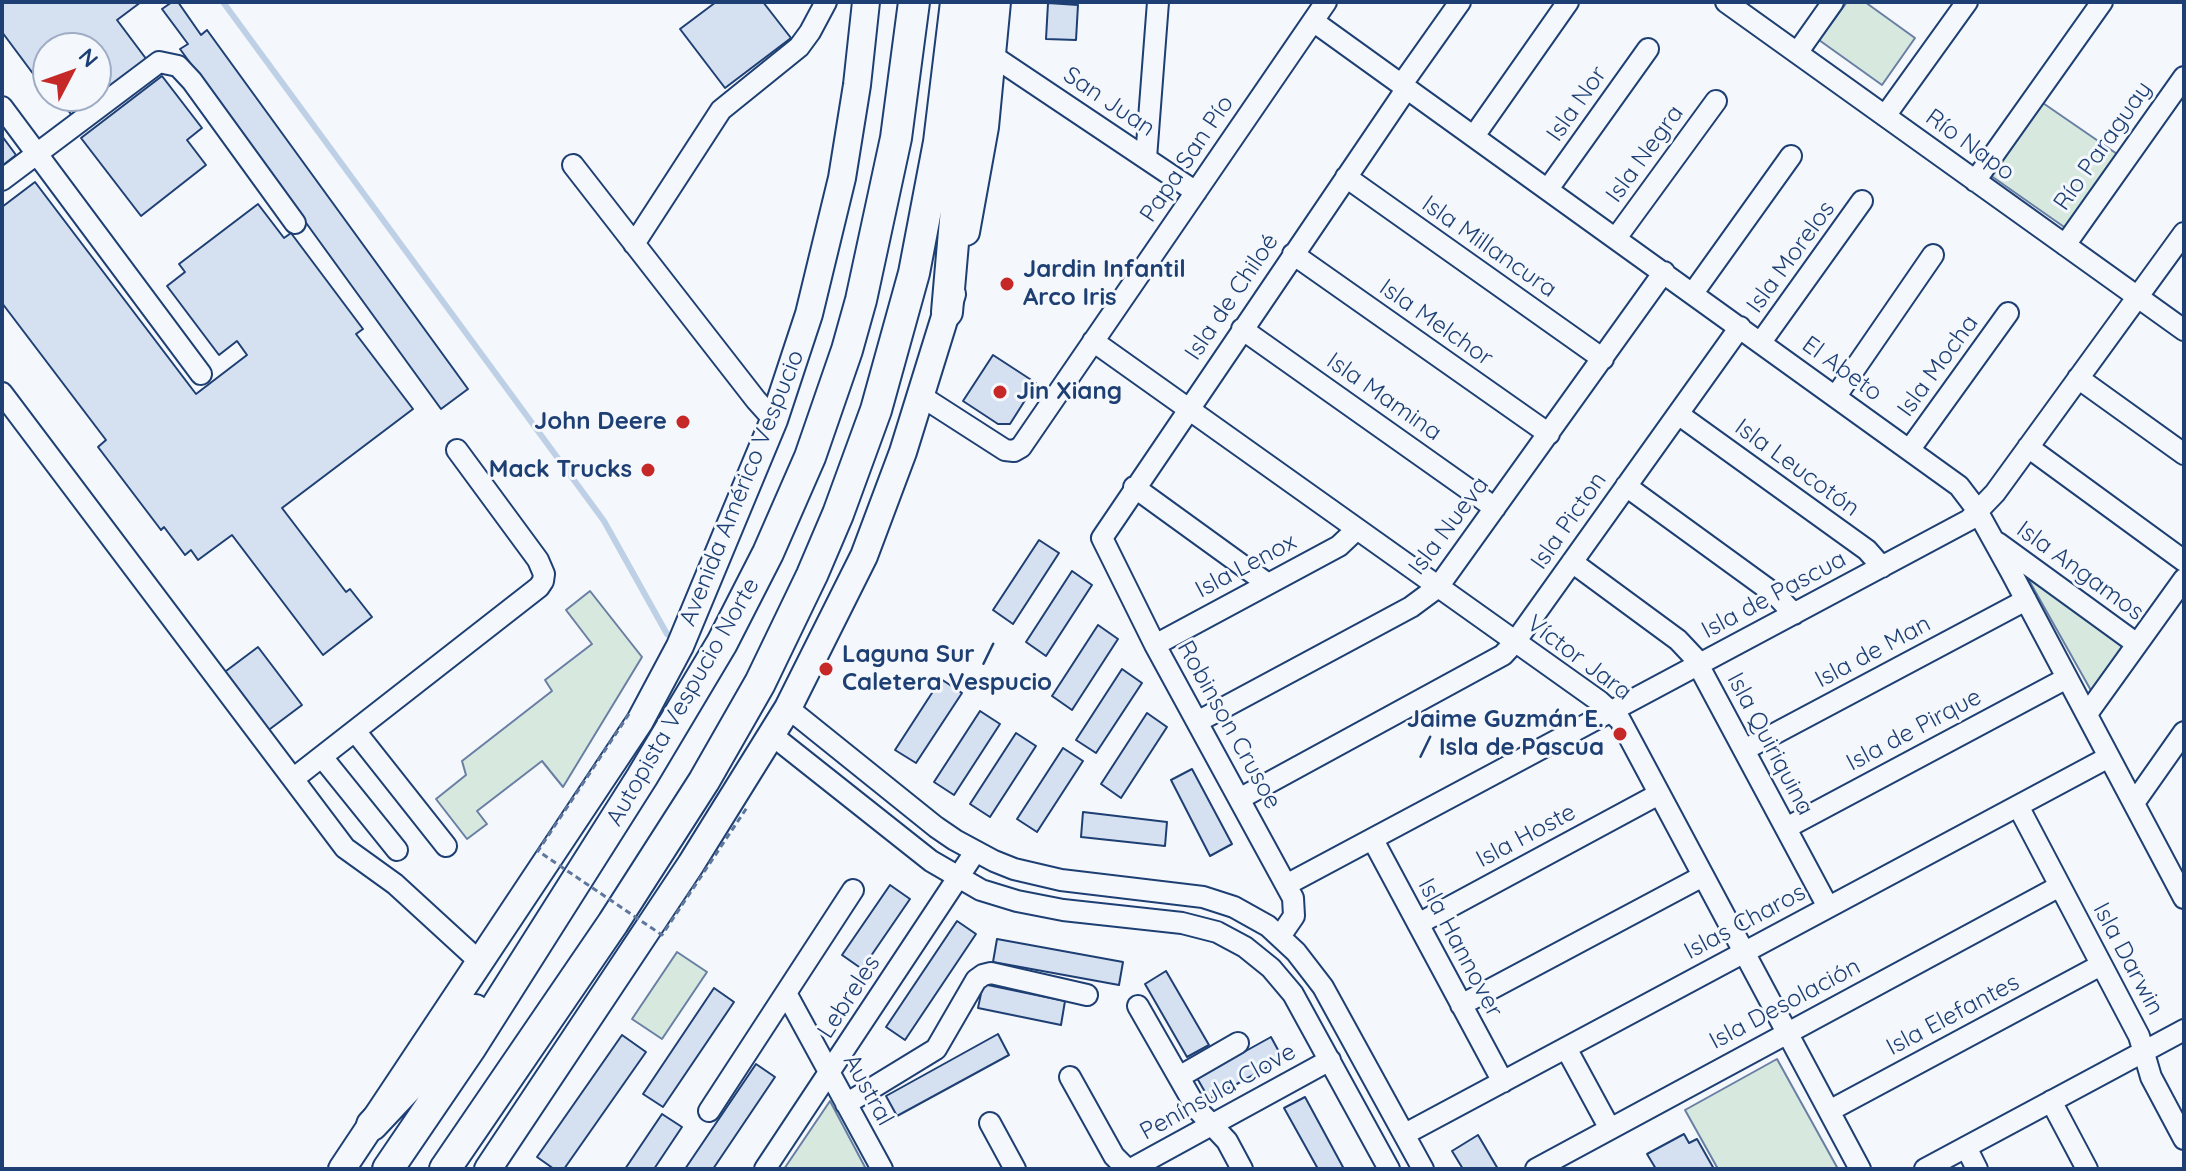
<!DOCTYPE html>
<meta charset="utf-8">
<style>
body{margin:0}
#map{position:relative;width:2186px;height:1171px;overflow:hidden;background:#f4f7fb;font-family:Quicksand,sans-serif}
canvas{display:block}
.frame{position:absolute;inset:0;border:4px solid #1d3f73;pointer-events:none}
.north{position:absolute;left:32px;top:32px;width:80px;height:80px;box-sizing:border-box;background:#f4f7fb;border:2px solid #9eadc5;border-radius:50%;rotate:49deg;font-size:22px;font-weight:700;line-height:32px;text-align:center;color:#1d3f73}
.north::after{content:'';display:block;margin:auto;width:28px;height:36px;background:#c62828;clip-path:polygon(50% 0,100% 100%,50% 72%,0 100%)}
</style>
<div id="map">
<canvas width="2186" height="1171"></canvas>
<div class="frame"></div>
<div class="north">N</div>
</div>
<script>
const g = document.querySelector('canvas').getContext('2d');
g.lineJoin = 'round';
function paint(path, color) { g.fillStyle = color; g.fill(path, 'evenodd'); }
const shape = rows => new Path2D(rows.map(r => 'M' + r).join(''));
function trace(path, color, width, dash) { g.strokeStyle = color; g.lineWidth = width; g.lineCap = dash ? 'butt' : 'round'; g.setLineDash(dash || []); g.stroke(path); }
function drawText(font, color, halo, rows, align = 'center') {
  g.font = font + ' Quicksand,sans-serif'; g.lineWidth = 6; g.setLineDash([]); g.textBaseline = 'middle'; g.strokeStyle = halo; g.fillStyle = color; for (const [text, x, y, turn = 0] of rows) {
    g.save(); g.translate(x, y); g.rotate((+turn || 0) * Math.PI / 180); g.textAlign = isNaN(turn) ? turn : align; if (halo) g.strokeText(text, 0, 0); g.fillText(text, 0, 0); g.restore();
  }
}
const green = shape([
 [1847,2,1865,2,1915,38,1882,85,1819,40,1847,2],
 [2040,101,2120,156,2067,229,1987,173,2040,101],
 [2026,575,2127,645,2093,694,2026,575],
 [590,591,642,657,563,787,542,761,477,811,487,824,467,839,436,799,466,775,462,761,552,691,545,680,592,644,566,610,590,591],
 [677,952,707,972,662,1039,632,1019,677,952],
 [1777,1059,1838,1169,1718,1169,1685,1110,1777,1059],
 [830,1101,866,1169,784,1169,830,1101]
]);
const stream = shape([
 [223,2,604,521,667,634]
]);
const building = shape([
 [2,2,141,2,117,20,150,64,75,120,58,96,96,96,96,48,48,48,48,83,42,75,37,79,2,32,2,2],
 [172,2,178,2,201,35,207,30,468,389,441,409,180,49,188,44,162,9,172,2],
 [716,2,763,2,791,38,725,88,680,29,716,2],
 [1048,3,1078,5,1076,40,1046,39,1048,3],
 [162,76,202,128,187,140,206,165,141,216,81,138,162,76],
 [2,136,16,155,2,166,2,136],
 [35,182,196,394,247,355,237,341,219,355,167,286,185,272,179,264,258,204,284,238,291,233,363,329,356,334,413,409,282,508,346,592,350,589,372,617,323,655,232,535,198,560,191,550,185,555,164,527,161,530,98,447,106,440,2,303,2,207,35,182],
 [993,355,1036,383,1010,424,998,424,963,401,993,355],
 [1039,540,1059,553,1013,624,993,610,1039,540],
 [1072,571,1092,585,1046,656,1026,642,1072,571],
 [1098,625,1118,639,1072,710,1052,696,1098,625],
 [258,647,302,705,266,732,222,674,258,647],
 [1122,669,1142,683,1096,753,1076,740,1122,669],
 [941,679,962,693,916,763,895,750,941,679],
 [980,711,1000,724,954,795,934,782,980,711],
 [1147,713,1167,727,1121,798,1101,784,1147,713],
 [1016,733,1036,746,990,817,970,804,1016,733],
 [1063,748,1083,761,1037,832,1017,819,1063,748],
 [1192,769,1232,844,1210,856,1171,780,1192,769],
 [1083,812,1167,822,1165,846,1081,837,1083,812],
 [890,885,910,899,862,969,842,955,890,885],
 [957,921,976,934,905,1040,886,1027,957,921],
 [997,939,1123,962,1119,985,993,962,997,939],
 [1166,971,1209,1045,1187,1057,1145,984,1166,971],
 [983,984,1065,1001,1061,1025,978,1008,983,984],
 [714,988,734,1002,663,1107,643,1094,714,988],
 [998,1034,1009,1055,897,1116,886,1096,998,1034],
 [622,1035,646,1052,564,1169,554,1169,537,1157,622,1035],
 [1271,1037,1283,1059,1209,1099,1197,1078,1271,1037],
 [756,1064,775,1077,713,1169,685,1169,756,1064],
 [1305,1097,1344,1169,1318,1169,1284,1108,1305,1097],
 [662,1114,682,1127,654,1169,625,1169,662,1114],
 [1684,1134,1689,1143,1697,1139,1714,1169,1656,1169,1647,1154,1684,1134],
 [1478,1135,1498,1169,1463,1169,1452,1151,1478,1135]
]);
const minor = shape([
 [1726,2,2184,330],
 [1313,21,1959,486,1975,507,2011,572,2184,898],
 [1797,53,1833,2],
 [993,56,1196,192],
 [1402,84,1460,2],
 [2,107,201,374],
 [1885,116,1967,2],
 [1474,136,1568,2],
 [1146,158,1158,2],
 [573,165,756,400,774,420],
 [1346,177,1603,359],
 [2,180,159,62,178,66,192,81,295,223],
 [1975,181,2102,2],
 [1548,189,1648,49],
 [1616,238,1716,101],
 [634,244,721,110,799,47,810,32,826,2],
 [2065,245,2184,77],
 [1293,254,1549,434],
 [1693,293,1791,156],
 [1242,329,1495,508],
 [1093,341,1599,701,1620,720,1860,1169],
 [1761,342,1862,201],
 [2078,378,2184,454],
 [2,393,345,848,395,884,479,961],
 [921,396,1005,450,1014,451,1021,447,1326,2],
 [1836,396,1933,255],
 [1678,414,1867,550,1882,567],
 [2028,447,2184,561],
 [1910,449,2008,313],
 [1626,486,1776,595,1794,614],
 [1134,487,1268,584],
 [1998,543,2137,644],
 [1572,562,1678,640,1694,657,1828,907],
 [1155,645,1339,546,1357,529],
 [788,708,936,827,955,840,994,861,1014,869,1061,880,1203,897,1234,907,1268,926,1296,952,1323,987,1423,1169],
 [2087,714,2184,579],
 [1197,722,1411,607,1438,587,1664,272],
 [355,731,446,846],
 [772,735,931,861,981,890,1017,901,1063,910,1182,923,1217,932,1245,947,1271,968,1293,994,1389,1169],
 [1744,750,2026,600],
 [322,757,397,850],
 [293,779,539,587,543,581,544,574,538,560,457,450],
 [1239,799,1503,655,1515,642,1740,327],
 [2134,803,2184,732],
 [2018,806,2139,1036,2151,1077,2184,1139],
 [1786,828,2067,678],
 [1373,840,1503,1082],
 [1286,885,1969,520,1995,493,2184,233],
 [1418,924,1659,794],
 [1281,935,1294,916,1293,898,1155,645,1102,538,1407,88],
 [786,993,882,1169],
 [1461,1005,1703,876],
 [1138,1006,1197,1109,1227,1141,1242,1169],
 [1566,1048,1610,1129],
 [1070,1077,1114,1156,1127,1169],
 [1179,1077,1238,1043],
 [2051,1101,2087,1169],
 [846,1104,936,1049,976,980,983,975,991,973,1087,995],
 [709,1111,853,890],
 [1829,1111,2101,965],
 [990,1123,1015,1169],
 [1405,1134,2109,757],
 [1966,1147,1977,1169],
 [765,1169,975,852],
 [1131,1169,1330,1060],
 [1536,1169,2060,886],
 [1925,1169,2184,1030]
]);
const major = shape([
 [966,232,985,127,997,2],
 [342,1169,640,721,680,646,774,420,809,314,842,178,857,85,866,2],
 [488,1169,691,864,788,708,864,556,903,452,952,294]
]);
const highway = shape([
 [947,312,955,220,971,97,975,2],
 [372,1125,436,1057,475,1010],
 [388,1169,471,1047,642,777,722,643,768,553,810,457,847,350,861,300,896,138,914,2],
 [445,1169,613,923,704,781,760,683,812,575,838,514,876,410,914,273,939,142,956,2]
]);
const pathBridge = shape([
 [629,714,538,851,662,935,748,806]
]);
const markers = [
 [1007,284,8,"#c62828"],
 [1000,392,8,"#c62828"],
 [683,422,8,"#c62828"],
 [648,470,8,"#c62828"],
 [826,669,8,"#c62828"],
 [1620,734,8,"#c62828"]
];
const streetNames = [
 ["San Juan",1109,102,34],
 ["Isla Nor",1577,104,-55],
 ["Río Napo",1970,145,36],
 ["Río Paraguay",2103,146,-55],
 ["Isla Negra",1645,154,-54],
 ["Papa San Pío",1187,159,-56],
 ["Isla Millancura",1489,247,35],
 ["Isla Morelos",1791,257,-54],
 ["Isla de Chiloé",1232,297,-56],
 ["Isla Melchor",1436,323,35],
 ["Isla Mocha",1938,366,-54],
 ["El Abeto",1842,369,36],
 ["Isla Mamina",1384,397,35],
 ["Isla Leucotón",1797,468,36],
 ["Avenida Américo Vespucio",742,488,-68],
 ["Isla Picton",1569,521,-55],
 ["Isla Nueva",1449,526,-53],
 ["Isla Lenox",1246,566,-28],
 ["Isla Angamos",2080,571,36],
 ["Isla de Pascua",1774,595,-28],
 ["Isla de Man",1873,652,-28],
 ["Víctor Jara",1579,658,37],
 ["Autopista Vespucio Norte",683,702,-60],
 ["Robinson Crusoe",1229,725,61],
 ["Isla de Pirque",1914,730,-28],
 ["Isla Quiriquina",1770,744,62],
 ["Isla Hoste",1526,836,-28],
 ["Islas Charos",1745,922,-28],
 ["Isla Hannover",1460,948,62],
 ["Isla Darwin",2128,959,62],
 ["Lebreles",849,997,-57],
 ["Isla Desolación",1785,1004,-28],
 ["Isla Elefantes",1953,1015,-28],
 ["Austral",868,1090,61],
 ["Península Clove",1218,1092,-29]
];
const poiNames = [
 ["Jardin Infantil",1023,270],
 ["Arco Iris",1023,298],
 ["Jin Xiang",1016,392],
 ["John Deere",667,422,"right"],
 ["Mack Trucks",632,470,"right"],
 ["Laguna Sur /",842,655],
 ["Caletera Vespucio",842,683],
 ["Jaime Guzmán E.",1604,720,"right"],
 ["/ Isla de Pascua",1604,748,"right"]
];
paint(green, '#d7e8df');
trace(green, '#687fa3', 2);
trace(stream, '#bed0e5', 6);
paint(building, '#d5e0f0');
trace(building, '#1d3f73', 2);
trace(minor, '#1d3f73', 24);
trace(major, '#1d3f73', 30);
trace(highway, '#1d3f73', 34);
trace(minor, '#f4f7fb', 20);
trace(major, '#f4f7fb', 26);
trace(highway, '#f4f7fb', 30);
trace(pathBridge, '#5e769c', 3, [6, 4]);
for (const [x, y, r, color] of markers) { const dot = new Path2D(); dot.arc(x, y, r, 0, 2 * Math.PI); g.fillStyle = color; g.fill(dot); trace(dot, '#f4f7fb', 3); }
drawText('24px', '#1d3f73', '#f4f7fb', streetNames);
drawText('bold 24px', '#1d3f73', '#f4f7fb', poiNames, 'left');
</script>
